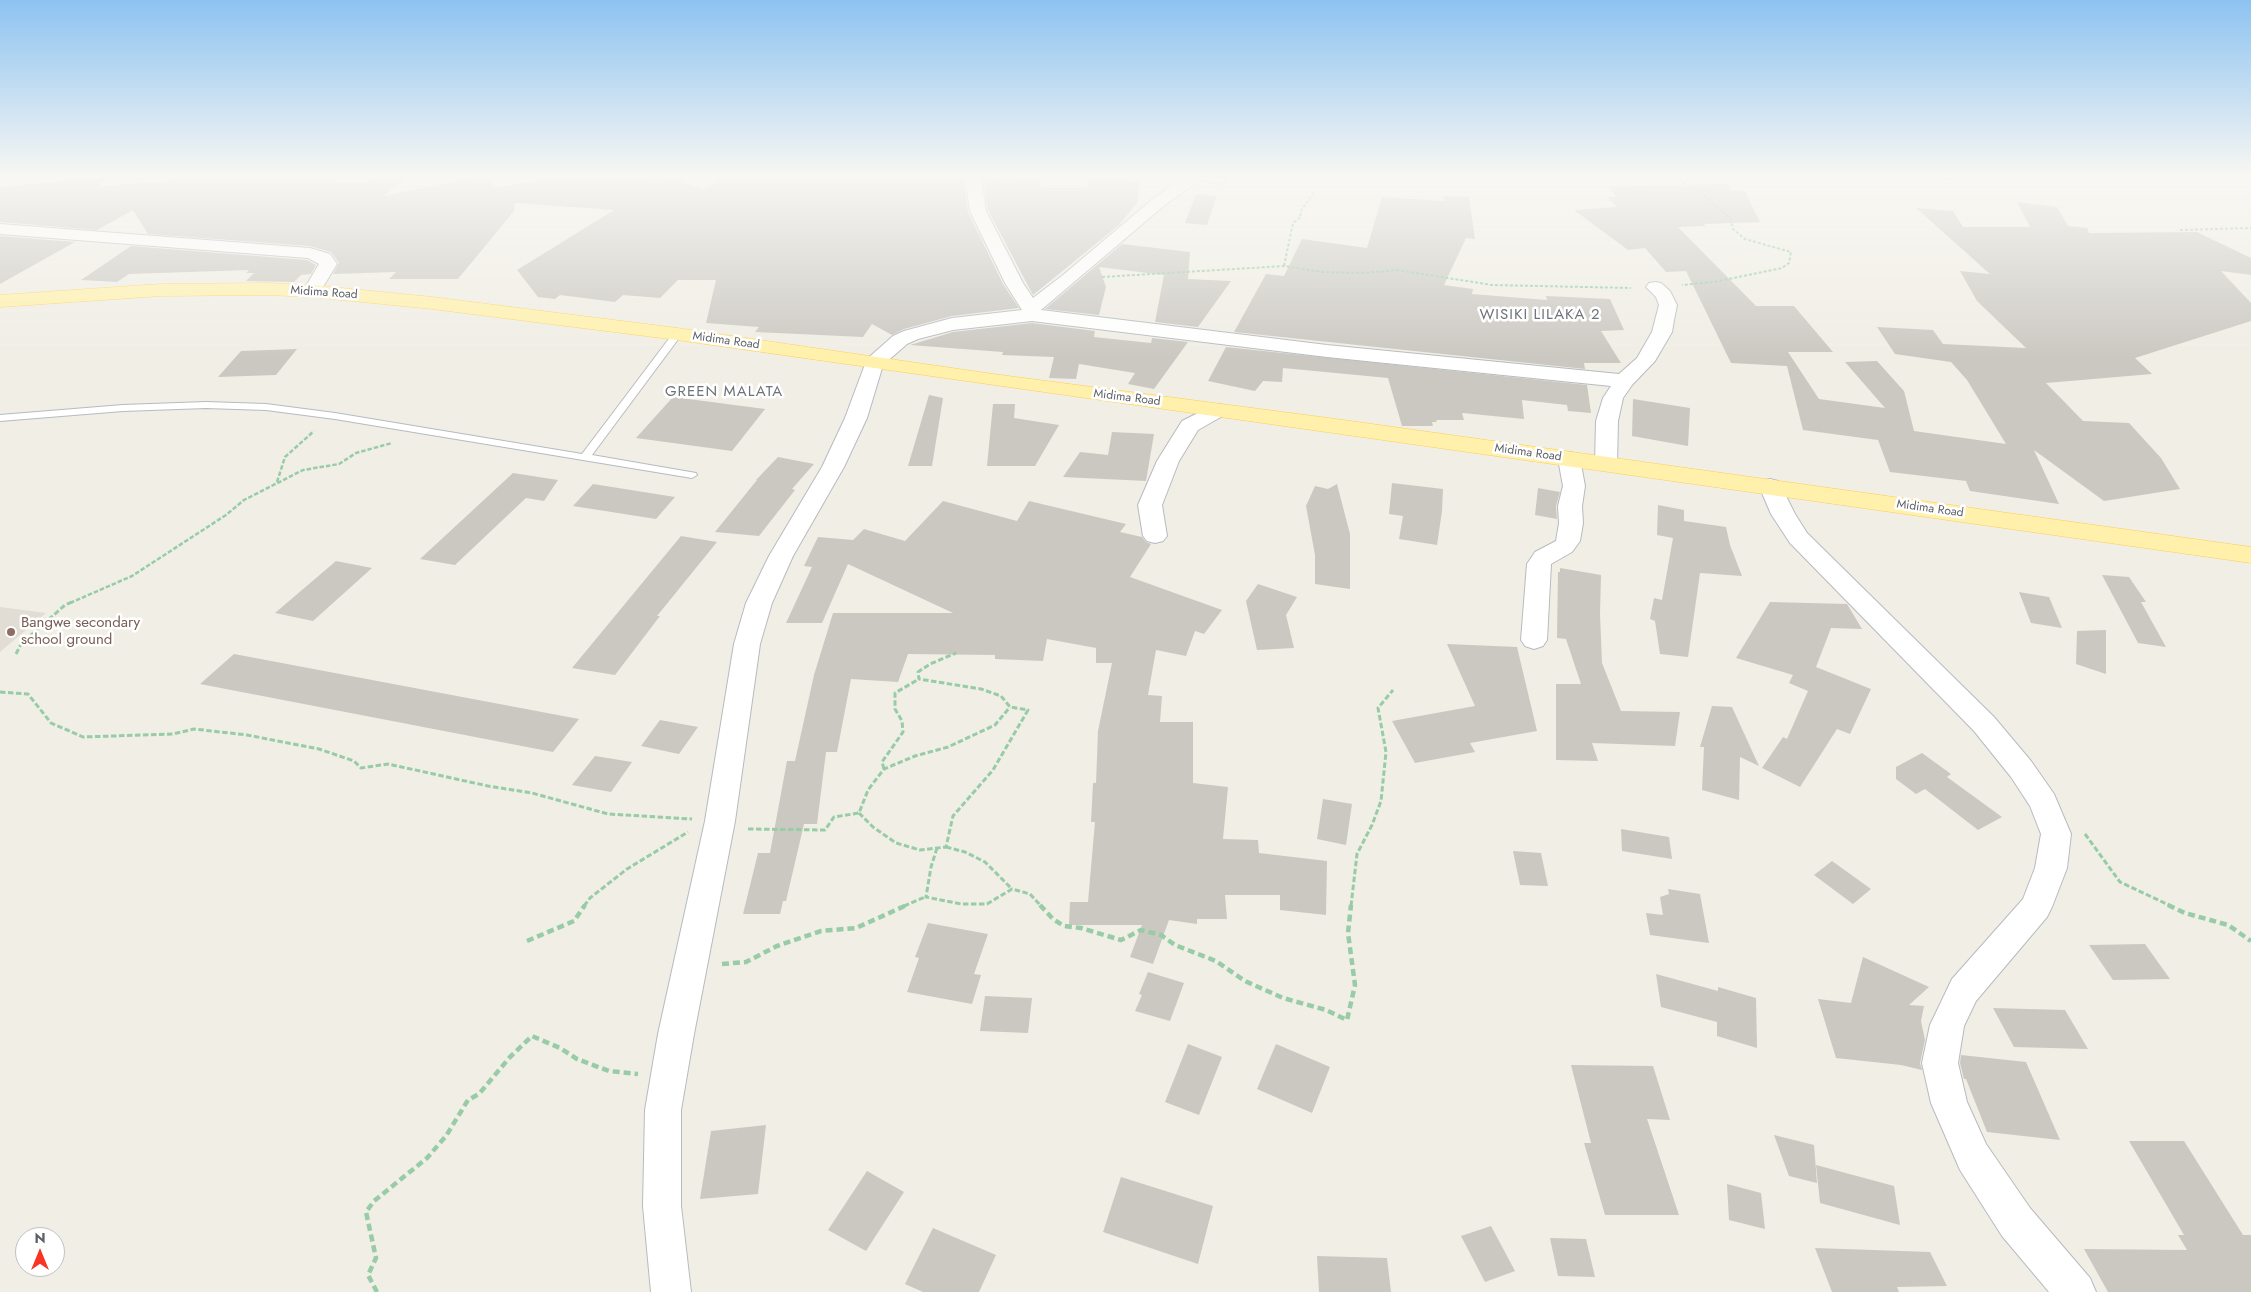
<!DOCTYPE html>
<style>
body{margin:0}
#map{position:relative;width:2251px;height:1292px;overflow:hidden;background:#f0eee5;font-family:Jost,sans-serif}
canvas{display:block}
.north{position:absolute;left:15px;top:1227px;width:50px;height:50px;box-sizing:border-box;background:#fff;border:1px solid #bec0c2;border-radius:50%;rotate:0deg;font-size:14px;font-weight:700;line-height:20px;text-align:center;color:#5d6167}
.north::after{content:'';display:block;margin:auto;width:18px;height:22px;background:#f83423;clip-path:polygon(50% 0,100% 100%,50% 72%,0 100%)}
</style>
<div id="map">
<canvas width="2251" height="1292"></canvas>
<div class="north">N</div>
</div>
<script>
const g = document.querySelector('canvas').getContext('2d');
g.lineJoin = 'round';
function paint(path, color) { g.fillStyle = color; g.fill(path, 'evenodd'); }
const shape = rows => new Path2D(rows.map(r => 'M' + r).join(''));
function trace(path, color, width, dash) { g.strokeStyle = color; g.lineWidth = width; g.lineCap = dash ? 'butt' : 'round'; g.setLineDash(dash || []); g.stroke(path); }
function drawText(font, color, halo, rows, align = 'center') {
  g.font = font + ' Jost,sans-serif'; g.lineWidth = 5; g.setLineDash([]); g.textBaseline = 'middle'; g.strokeStyle = halo; g.fillStyle = color; for (const [text, x, y, turn = 0] of rows) {
    g.save(); g.translate(x, y); g.rotate((+turn || 0) * Math.PI / 180); g.textAlign = isNaN(turn) ? turn : align; if (halo) g.strokeText(text, 0, 0); g.fillText(text, 0, 0); g.restore();
  }
}
const education = shape([
 [0,607,46,613,0,652]
]);
const building = shape([
 [103,177,107,177,100,186,172,181,179,177,336,177,337,182,364,183,372,177,408,177,383,196,475,177,489,177,496,188,554,177,557,181,665,177,704,189,723,177,963,177,968,212,1003,284,1019,308,952,316,904,329,892,335,872,324,863,337,755,332,759,327,706,323,716,280,678,280,660,298,623,295,615,302,560,295,555,299,538,297,517,270,614,210,515,203,514,211,458,279,389,279,396,272,333,274,339,263,331,252,310,246,148,234,133,210,97,230,0,222,0,187],
 [983,177,1041,178,1040,188,1086,188,1089,180,1141,181,1137,203,1119,225,1033,295,988,210],
 [1729,184,1731,190,1745,191,1760,222,1703,224,1706,226,1678,227,1756,306,1794,306,1833,352,1788,352,1819,399,1885,408,1845,362,1877,361,1904,391,1914,431,2006,444,1967,380,1951,362,1895,354,1877,327,1933,330,1943,344,2026,348,1977,301,1960,271,1990,274,1916,208,1953,211,1963,227,2030,227,2017,202,2057,207,2068,226,2087,228,2089,233,2197,232,2251,258,2251,275,2221,271,2251,303,2251,321,2135,358,2152,374,2046,383,2083,421,2129,423,2161,458,2180,489,2104,501,2034,450,2059,504,1970,491,1966,481,1890,472,1878,440,1803,430,1787,366,1731,363,1686,271,1666,272,1645,248,1628,250,1574,210,1617,207,1607,197,1616,197,1609,186],
 [1196,194,1217,196,1207,225,1185,223],
 [1444,196,1469,197,1475,239,1466,238,1444,285,1473,289,1472,294,1547,300,1546,296,1610,299,1624,330,1601,331,1621,363,1584,363,1585,369,1234,332,1266,274,1284,276,1302,239,1367,248,1382,197,1445,201],
 [0,236,75,242,0,284],
 [1122,244,1190,252,1188,279,1231,281,1198,327,1155,322,1164,275,1099,267,1106,287,1099,315,1045,309],
 [131,246,307,260,316,265,311,274,301,275,294,282,246,281,254,273,246,273,249,270,129,274,117,282,81,280],
 [1032,323,1095,331,1094,337,1151,343,1152,338,1188,342,1154,389,1128,384,1135,373,1079,364,1076,379,1049,378,1054,357,1002,355,1003,352,910,345,953,332],
 [1226,347,1587,385,1591,413,1568,411,1567,405,1522,400,1524,419,1462,413,1464,420,1436,420,1437,422,1432,422,1433,426,1402,426,1388,378,1283,368,1282,382,1263,381,1255,391,1208,381],
 [297,349,276,375,218,377,241,351],
 [929,395,943,398,932,466,908,466],
 [673,397,765,409,732,451,636,438],
 [1633,399,1690,408,1688,446,1632,436],
 [993,404,1015,404,1014,418,1059,425,1035,466,987,466],
 [1112,432,1154,434,1146,481,1063,477,1080,452,1108,455],
 [778,457,814,464,792,489,795,490,759,536,715,532,757,480,756,480],
 [513,473,558,480,544,501,526,498,455,565,420,559],
 [1392,483,1443,489,1442,511,1437,545,1399,539,1403,516,1389,514],
 [593,484,675,497,656,519,573,506],
 [1337,484,1350,534,1350,589,1315,584,1315,555,1306,506,1315,486,1328,489],
 [1538,488,1560,492,1556,506,1557,519,1535,515],
 [943,501,1017,521,1029,501,1126,524,1120,532,1142,537,1146,542,1151,544,1130,577,1222,610,1204,634,1195,631,1186,656,1156,650,1148,695,1162,696,1160,722,1193,722,1193,783,1228,787,1223,839,1258,840,1259,853,1327,861,1326,915,1280,910,1280,895,1225,895,1227,919,1197,919,1197,924,1169,920,1153,964,1130,957,1142,925,1069,925,1070,902,1088,902,1095,822,1091,822,1093,783,1096,783,1098,731,1112,663,1096,663,1096,648,1047,639,1043,661,995,659,995,655,908,654,898,682,851,679,837,752,826,752,817,824,804,824,786,901,783,901,780,914,743,914,758,853,770,853,787,761,795,761,814,675,833,613,953,613,848,564,822,623,786,623,812,567,804,566,818,537,853,540,864,529,905,541],
 [1658,505,1684,510,1684,521,1726,527,1730,545,1742,576,1700,573,1688,657,1660,654,1655,621,1650,619,1654,598,1662,600,1673,538,1657,535],
 [681,536,717,542,657,616,660,616,615,675,572,668],
 [336,561,372,568,313,621,275,613],
 [1560,568,1601,575,1600,614,1602,663,1621,711,1680,712,1675,746,1592,743,1598,761,1556,760,1556,684,1581,684,1566,639,1557,638,1558,572,1560,572],
 [2102,575,2129,577,2146,602,2141,602,2166,647,2138,643],
 [1258,584,1297,597,1286,615,1294,648,1257,650,1246,601],
 [2019,592,2049,597,2062,628,2031,623],
 [1770,602,1847,604,1862,629,1831,628,1816,667,1871,689,1850,734,1837,729,1800,787,1762,768,1783,737,1787,739,1808,691,1789,683,1793,675,1736,658],
 [2106,630,2106,674,2076,664,2077,631],
 [1447,644,1517,647,1537,731,1470,743,1475,752,1415,763,1392,721,1475,706],
 [234,654,579,719,553,752,200,684],
 [1712,706,1732,707,1759,766,1740,757,1739,800,1702,790,1704,747,1700,747],
 [660,720,698,727,679,754,641,746],
 [1922,753,1951,774,1947,777,2002,817,1978,830,1925,789,1916,794,1896,779,1896,767],
 [595,756,632,762,611,792,572,785],
 [1323,799,1352,804,1346,845,1317,839],
 [1621,829,1669,837,1672,859,1622,851],
 [1513,851,1541,853,1548,886,1520,885],
 [1832,861,1871,889,1853,904,1814,875],
 [1668,889,1700,894,1709,943,1650,935,1646,913,1663,915,1660,897,1669,894],
 [928,923,988,934,974,974,981,975,972,1004,907,992,919,958,915,957],
 [2145,944,2170,979,2113,980,2089,945],
 [1863,957,1929,987,1909,1005,1924,1006,1921,1021,1925,1040,1920,1063,1922,1070,1901,1065,1836,1058,1818,999,1851,1003],
 [1148,972,1184,983,1170,1021,1135,1011,1142,995,1139,994],
 [1656,974,1718,991,1718,987,1756,998,1757,1048,1717,1036,1717,1022,1661,1007],
 [985,996,1032,998,1028,1033,980,1031],
 [1993,1008,2065,1010,2088,1049,2014,1047],
 [1188,1044,1222,1057,1199,1115,1165,1102],
 [1276,1044,1330,1067,1312,1113,1257,1089],
 [1961,1055,2026,1062,2060,1140,1987,1132,1966,1079,1964,1079,1960,1063],
 [1571,1065,1653,1066,1670,1120,1647,1119,1679,1215,1605,1215,1584,1143,1591,1143],
 [766,1125,758,1194,700,1199,711,1131],
 [1774,1135,1814,1145,1817,1183,1789,1176],
 [2129,1141,2184,1141,2243,1235,2251,1235,2251,1292,2108,1292,2084,1249,2187,1250,2178,1235,2184,1235],
 [1816,1165,1894,1186,1900,1225,1820,1203],
 [867,1171,904,1192,866,1251,828,1230],
 [1121,1177,1213,1206,1198,1264,1103,1232],
 [1727,1184,1761,1193,1765,1229,1729,1220],
 [1491,1226,1515,1271,1485,1282,1461,1236],
 [933,1228,996,1255,979,1292,923,1292,905,1284],
 [1550,1238,1586,1239,1595,1277,1558,1276],
 [1815,1248,1930,1252,1947,1286,1897,1287,1899,1292,1832,1292],
 [1317,1256,1387,1258,1391,1292,1319,1292]
]);
const pathFar3 = shape([
 [1674,177,1702,194,1730,218,1733,229,1745,239,1791,252,1789,263,1782,268,1714,282,1682,285],
 [1935,177,1943,179,1962,177],
 [2180,230,2251,228],
 [1284,266,1293,223,1301,217,1300,212,1315,191],
 [1102,277,1284,266,1323,272,1363,273,1397,270,1492,285,1631,288]
]);
const pathFar2 = shape([
 [277,482,285,457,314,431],
 [70,603,132,576,226,515,244,500,303,470,339,464,356,453,392,443]
]);
const pathFar1 = shape([
 [16,654,21,644,65,605,72,602],
 [0,692,28,694,51,723,83,737,173,734,194,729,247,735,319,749,354,761,361,768,388,764,488,786,532,793,608,814,692,819],
 [884,769,882,762,903,732,902,721,895,709,895,693,919,679],
 [859,813,873,827,896,843,920,850,946,847,953,816,993,770,1028,710,1010,707,1001,696,981,689,919,679,918,672,930,664,956,653],
 [748,829,825,830,834,817,859,813,868,790,884,769,915,756,948,747,995,725,1010,707],
 [2085,834,2120,882,2171,906],
 [946,847,965,852,985,862,1012,889],
 [937,848,931,867,926,897,961,904,987,904,1012,889,1030,894,1041,906],
 [584,906,590,898,627,869,688,832],
 [904,906,925,897],
 [1351,906,1357,854,1372,825,1381,801,1386,752,1378,708,1393,690]
]);
const path = shape([
 [1040,905,1053,919,1064,926,1081,928,1121,940,1141,930,1161,935,1175,945,1216,961,1245,981,1283,998,1326,1010,1347,1020,1355,985,1348,933,1351,905],
 [2168,905,2185,913,2228,925,2251,941],
 [527,941,574,921,585,905],
 [722,964,746,962,777,946,821,931,856,928,907,905],
 [377,1292,368,1275,376,1258,366,1212,374,1201,427,1158,446,1136,468,1100,479,1094,510,1057,532,1036,560,1048,577,1059,609,1071,638,1074]
]);
const lane = shape([
 [677,331,682,334,592,455,696,473,697,475,692,478,335,419,266,410,206,408,123,411,0,421,0,415,123,405,206,402,266,404,335,413,582,454,674,332,677,331]
]);
const street = shape([
 [965,177,981,177,986,211,1023,283,1033,298,1063,275,1154,198,1184,177,1225,177,1227,179,1225,182,1219,184,1200,180,1166,204,1041,310,1327,345,1619,374,1637,358,1652,332,1659,305,1656,297,1646,287,1649,283,1655,282,1661,283,1670,291,1677,305,1674,320,1672,332,1655,361,1632,385,1623,398,1618,421,1617,464,1614,469,1606,471,1598,469,1595,464,1596,421,1603,398,1611,386,1327,357,1032,321,953,330,918,339,907,344,883,365,867,418,844,467,793,556,772,603,760,644,735,821,694,1034,681,1110,681,1206,691,1292,651,1292,643,1206,645,1110,658,1034,705,821,734,644,746,603,769,556,822,467,845,418,867,359,893,336,904,331,952,318,1022,310,1005,283,970,211,965,177],
 [0,224,310,248,330,254,337,264,318,295,312,296,306,295,303,291,319,264,308,258,0,234,0,224],
 [1219,404,1226,406,1229,410,1226,414,1198,430,1179,461,1162,505,1167,536,1163,541,1155,543,1147,541,1143,536,1138,505,1157,461,1182,421,1212,406,1219,404],
 [1569,452,1577,454,1580,459,1585,486,1582,506,1583,523,1580,541,1572,552,1551,564,1547,640,1543,646,1534,649,1525,646,1521,640,1527,564,1535,552,1556,541,1559,523,1558,506,1563,486,1558,459,1561,454,1569,452],
 [1770,479,1778,481,1781,486,1795,514,1807,533,1994,717,2031,761,2054,794,2071,834,2067,868,2052,907,2047,917,1976,1001,1964,1026,1958,1063,1967,1102,1986,1144,2030,1208,2090,1278,2096,1292,2049,1292,2002,1236,1960,1170,1931,1103,1922,1063,1930,1025,1952,979,2023,899,2035,868,2041,834,2030,806,2011,777,1974,731,1790,543,1771,514,1759,486,1762,481,1770,479]
]);
const primary = shape([
 [267,283,312,285,432,297,677,328,993,374,1336,419,2251,547,2251,563,677,340,432,309,312,297,267,295,161,296,0,307,0,295,161,284,267,283]
]);
const markers = [
 [11,632,5,"#8d6e63"]
];
const farStreetnames = [
 ["Midima Road",324,293,4],
 ["Midima Road",726,341,8],
 ["Midima Road",1127,398,7],
 ["Midima Road",1528,453,8],
 ["Midima Road",1930,509,8]
];
const farQuarternames = [
 ["WISIKI LILAKA 2",1540,315],
 ["GREEN MALATA",724,392]
];
const educationNames = [
 ["Bangwe secondary",21,623],
 ["school ground",21,640]
];
paint(education, '#e1ddd4');
paint(building, '#cbc8c2');
trace(lane, '#b7bbc0', 2);
trace(street, '#b7bbc0', 2);
trace(primary, '#fdcd51', 1);
trace(pathFar3, '#97cca7', 2, [3, 2]);
trace(pathFar2, '#97cca7', 2.5, [4.5, 2]);
trace(pathFar1, '#97cca7', 3, [5.5, 2.5]);
trace(path, '#97cca7', 4.5, [7, 4]);
paint(lane, '#fff');
paint(street, '#fff');
paint(primary, '#fff1ab');
const sky = g.createLinearGradient(0, 0, 0, 358);
sky.addColorStop(0, '#8dc3f1');
sky.addColorStop(0.49, '#f8f7f3');
sky.addColorStop(1, '#f8f7f300');
g.fillStyle = sky;
g.fillRect(0, 0, 2251, 358);
for (const [x, y, r, color] of markers) { const dot = new Path2D(); dot.arc(x, y, r, 0, 2 * Math.PI); g.fillStyle = color; g.fill(dot); trace(dot, '#fff', 2); }
drawText('12px', '#5d6167', '#fff', farStreetnames);
g.letterSpacing = '1px';
drawText('15px', '#6d7379', '#fff', farQuarternames);
g.letterSpacing = '0px';
drawText('15px', '#785e54', '#fff', educationNames, 'left');
</script>
